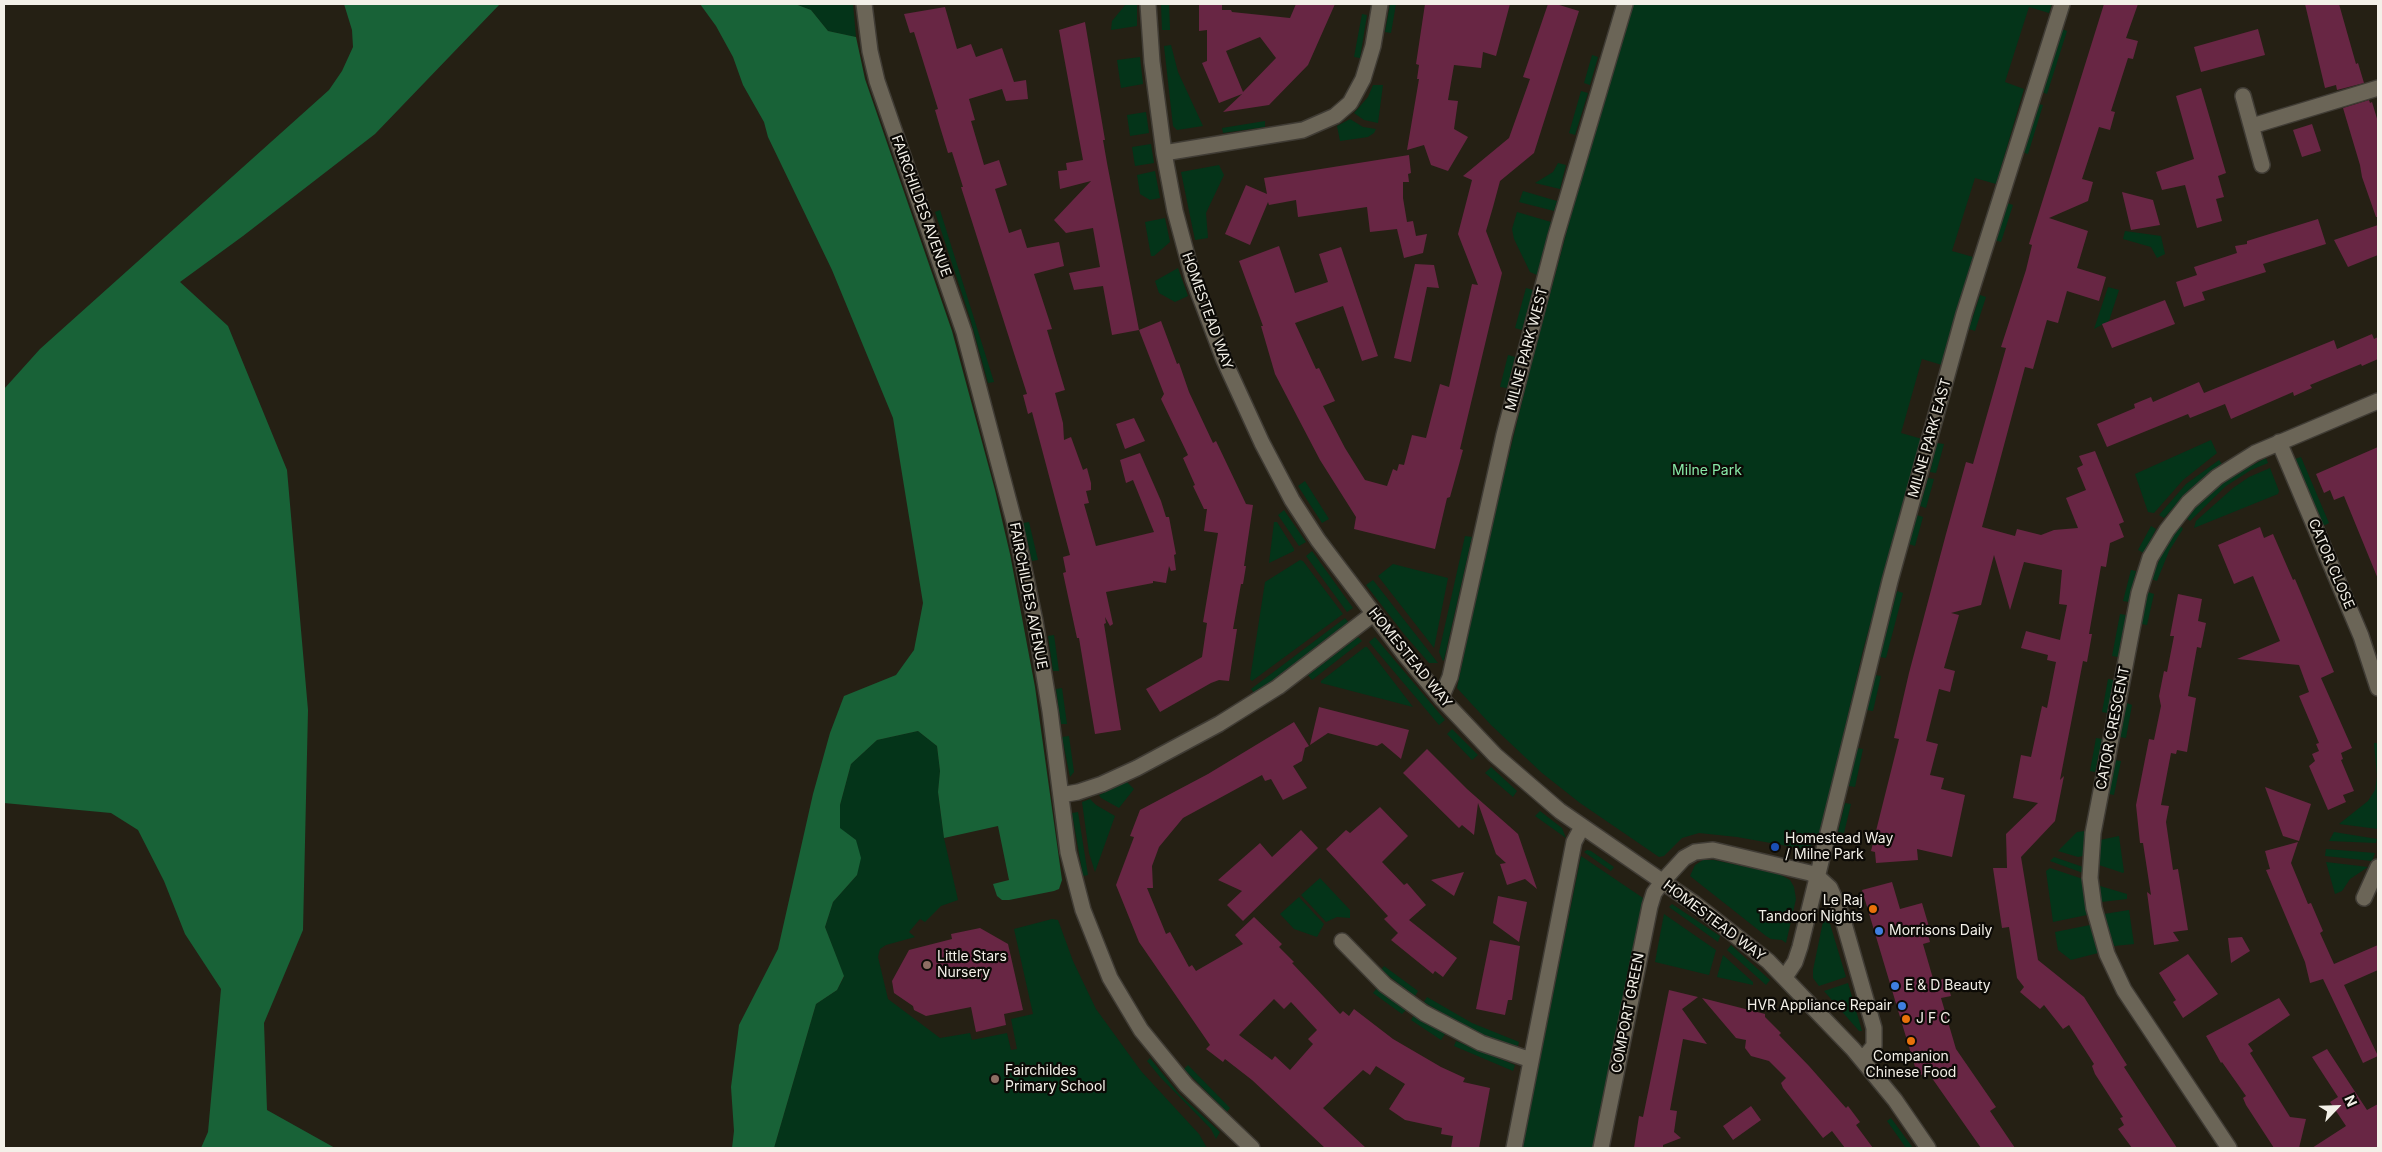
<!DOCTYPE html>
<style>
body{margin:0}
#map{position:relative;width:2382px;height:1152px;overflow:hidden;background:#252014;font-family:Inter,sans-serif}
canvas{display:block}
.frame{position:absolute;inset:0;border:5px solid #f3f0e8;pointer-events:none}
.north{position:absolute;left:2312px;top:1082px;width:50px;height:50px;-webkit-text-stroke:4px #0c0a06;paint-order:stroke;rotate:66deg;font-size:14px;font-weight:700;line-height:20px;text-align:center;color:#f3f0e8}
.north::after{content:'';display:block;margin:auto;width:18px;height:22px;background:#f3f0e8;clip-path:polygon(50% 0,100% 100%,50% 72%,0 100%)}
</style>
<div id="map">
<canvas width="2382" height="1152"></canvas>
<div class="frame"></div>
<div class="north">N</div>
</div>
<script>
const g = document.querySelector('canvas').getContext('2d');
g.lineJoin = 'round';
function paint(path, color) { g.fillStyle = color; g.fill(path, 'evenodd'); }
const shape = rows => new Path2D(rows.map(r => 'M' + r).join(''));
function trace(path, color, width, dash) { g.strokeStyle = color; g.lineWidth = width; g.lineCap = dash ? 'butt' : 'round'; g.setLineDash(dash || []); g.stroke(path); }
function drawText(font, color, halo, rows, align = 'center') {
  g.font = font + ' Inter,sans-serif'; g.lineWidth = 4.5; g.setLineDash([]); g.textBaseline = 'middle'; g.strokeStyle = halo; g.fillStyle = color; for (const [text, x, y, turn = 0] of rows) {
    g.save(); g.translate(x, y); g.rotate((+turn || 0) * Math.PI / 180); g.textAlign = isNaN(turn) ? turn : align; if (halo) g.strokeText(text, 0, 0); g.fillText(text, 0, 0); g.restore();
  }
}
const green = shape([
 [795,4,853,4,856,37,828,31,811,10],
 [1126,4,1137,4,1137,26,1111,30,1112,21],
 [1161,4,1169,4,1170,30,1162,30],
 [1390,4,1396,4,1391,33,1385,32],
 [1633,4,2052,4,2049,13,2029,7,2005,82,2024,89,1996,184,1975,178,1952,251,1973,257,1942,365,1922,359,1901,433,1922,439,1863,650,1820,835,1815,844,1804,849,1737,837,1699,833,1682,838,1664,856,1659,857,1580,803,1542,773,1491,725,1457,688,1486,549,1529,373,1586,159],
 [1362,14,1367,15,1360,58,1354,57],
 [2062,29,2067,31,2047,94,2042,92],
 [1171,45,1178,72,1203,126,1177,130,1173,126,1164,46],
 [1592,55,1598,57,1590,85,1584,83],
 [1140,57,1143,84,1121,88,1117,60],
 [1373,85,1383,85,1378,123,1364,120,1354,113,1368,97],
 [1581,91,1588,93,1575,135,1569,133],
 [2038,104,2043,105,2028,154,2022,152],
 [1146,112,1149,133,1130,136,1127,115],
 [1350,119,1363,127,1376,129,1374,133,1368,137,1340,141,1337,126],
 [1265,121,1265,127,1223,133,1222,128],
 [1151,144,1154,163,1135,166,1132,147],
 [1558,163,1566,165,1560,189,1535,183,1553,172],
 [1219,165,1224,175,1206,213,1208,238,1195,240,1181,172],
 [1155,171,1160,198,1150,200,1140,194,1137,175],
 [1523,191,1557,201,1554,211,1519,202],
 [2007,203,2013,205,2001,242,1995,240],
 [940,210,994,382,988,383,970,318,935,212],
 [1517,212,1551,222,1537,275,1530,272,1514,239,1512,229],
 [1165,218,1170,242,1154,256,1151,256,1145,222],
 [2125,231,2161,236,2165,254,2157,258,2151,247,2123,239],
 [1178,268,1188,296,1175,302,1159,293,1155,281],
 [2108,287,2119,290,2109,321,2094,329],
 [1526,288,1533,290,1522,330,1515,328],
 [1980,295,1986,297,1975,331,1969,329],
 [1508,355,1515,357,1507,388,1500,387],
 [2211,440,2217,453,2183,480,2154,513,2148,512,2135,474],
 [1937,443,1944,444,1936,473,1930,472],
 [2301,457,2329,523,2323,526,2295,459],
 [2266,458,2268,463,2251,470,2226,486,2190,521,2186,518,2206,496,2231,476],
 [2219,460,2222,464,2190,489,2164,518,2159,515,2186,484],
 [2270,468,2279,491,2278,494,2194,528,2196,521,2233,488,2249,477],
 [1928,478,1934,479,1926,508,1920,506],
 [1305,481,1329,519,1322,523,1298,486],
 [1284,510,1306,542,1299,546,1278,515],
 [1917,515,1923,517,1915,546,1909,544],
 [1029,522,1038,560,1032,561,1023,523],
 [1274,522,1277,522,1294,549,1294,551,1269,563],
 [2180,525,2183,529,2169,551,2157,581,2151,579,2164,549],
 [2151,526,2156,529,2144,553,2138,550],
 [1465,536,1472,537,1444,660,1443,661,1439,652],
 [1312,551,1353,608,1347,612,1306,556],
 [1300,560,1303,561,1343,614,1252,681,1250,679,1265,582],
 [1393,564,1448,578,1434,648,1378,576],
 [2131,570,2136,571,2129,602,2123,601],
 [1373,580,1438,663,1429,663,1404,634,1366,585],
 [1897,591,1903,593,1886,658,1880,657],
 [2148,592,2154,594,2147,625,2141,624],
 [2120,614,2126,615,2118,657,2112,656],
 [1345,618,1349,623,1255,694,1251,689],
 [1054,635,1059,671,1053,671,1048,636],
 [1358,637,1362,641,1312,680,1308,675],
 [1375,637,1445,720,1439,725,1369,642],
 [1365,647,1367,647,1413,707,1321,683,1321,681],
 [1875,675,1881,676,1873,711,1866,710],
 [2108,679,2114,680,2107,713,2102,712],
 [1062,688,1067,724,1061,724,1056,689],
 [2127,703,2132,705,2126,738,2120,737],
 [1452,729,1478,755,1472,760,1447,734],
 [918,731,937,746,940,771,938,793,944,838,958,900,941,906,925,922,920,919,909,932,915,937,886,945,880,949,878,957,888,999,940,1038,970,1033,972,1040,1007,1033,1011,1050,1017,1049,1011,1019,1033,1014,1014,929,1052,919,1058,920,1073,961,1096,1009,1141,1071,1199,1134,1207,1148,774,1148,816,1004,837,990,844,977,825,927,833,902,857,875,856,840,840,829,840,805,851,764,877,740],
 [1069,736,1074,772,1070,777,1062,737],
 [2096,738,2102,739,2095,772,2090,771],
 [2374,743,2378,743,2378,829,2339,824,2368,801,2375,790,2377,776],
 [1857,748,1863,749,1855,787,1849,786],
 [2115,760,2121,761,2114,795,2109,794],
 [1491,767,1517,791,1513,797,1485,773],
 [1127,782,1134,789,1119,808,1101,798,1099,795],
 [1090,799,1096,805,1115,816,1095,872,1089,853,1082,802],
 [1845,803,1851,804,1844,833,1838,832],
 [1540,811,1562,828,1566,838,1535,816],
 [1078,812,1088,875,1083,876,1072,813],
 [2085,831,2083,856,2078,857,2058,851,2077,832],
 [2334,832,2377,839,2376,843,2329,841],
 [2119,836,2124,872,2123,873,2099,865,2100,840],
 [2326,849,2375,853,2372,861,2325,856],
 [1587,850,1591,851,1614,867,1611,871,1584,852],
 [1581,856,1643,898,1594,1148,1522,1148],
 [2054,857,2083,867,2083,873,2050,861],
 [1703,860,1714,860,1779,874,1790,880,1794,887,1796,899,1786,943,1782,940,1771,939,1766,936,1690,876,1695,865],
 [2326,862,2368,867,2350,879,2342,891,2335,894],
 [2050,868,2083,879,2087,915,2053,922,2046,871],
 [1320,878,1350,910,1350,918,1337,917,1326,922,1301,895],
 [2100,886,2127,894,2127,899,2101,902],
 [1299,897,1324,924,1317,937,1294,929,1280,914],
 [1672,904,1720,936,1718,942,1669,907],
 [2129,910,2134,944,2114,946,2104,914],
 [1664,914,1716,950,1709,975,1655,962],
 [1827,914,1846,977,1819,986,1813,978,1813,970,1824,917],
 [2090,925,2098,953,2071,960,2058,950,2055,932],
 [1731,945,1770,980,1766,985,1727,950],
 [1723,955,1753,982,1753,985,1717,977],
 [1384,966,1418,991,1415,996,1381,970],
 [1848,983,1862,1031,1859,1031,1824,991],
 [1377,988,1406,1010,1402,1014,1373,993],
 [1427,997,1472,1023,1519,1042,1518,1046,1505,1043,1469,1029,1424,1002],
 [1414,1015,1445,1034,1441,1040,1411,1020],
 [1456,1041,1515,1065,1513,1071,1454,1046],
 [1150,1058,1179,1094,1220,1132,1216,1139,1211,1129,1160,1077,1147,1061],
 [1188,1065,1230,1108,1227,1112,1184,1069],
 [1891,1118,1913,1148,1906,1148,1887,1121]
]);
const forest = shape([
 [344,4,500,4,375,134,243,236,180,282,228,326,287,470,308,710,303,930,264,1023,267,1110,335,1148,201,1148,208,1132,221,989,185,934,164,881,138,830,111,813,4,803,4,389,40,349,329,90,342,71,353,47,352,30],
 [700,4,795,4,811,10,828,31,856,37,865,79,952,331,995,490,1010,554,1035,687,1062,880,1059,889,1054,891,1009,900,1002,900,997,896,993,884,1009,880,998,826,944,838,938,792,940,771,937,746,918,731,877,740,851,764,840,805,840,828,856,840,861,858,857,875,833,902,825,927,844,976,837,990,816,1004,774,1148,732,1148,734,1131,731,1087,739,1025,778,949,813,794,830,733,844,696,896,675,914,650,923,603,893,418,832,270,768,137,764,122,743,85,733,57,716,26]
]);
const building = shape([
 [1199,4,1222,4,1222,10,1231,10,1232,12,1290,18,1296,4,1335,4,1308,65,1269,105,1223,112,1242,94,1219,103,1202,63,1207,61,1207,30,1199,31],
 [1260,37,1276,58,1243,92,1226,51],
 [1425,4,1510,4,1496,56,1483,52,1481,68,1454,65,1448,100,1458,101,1454,129,1468,137,1448,171,1431,165,1424,145,1407,150,1419,79,1417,79,1419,65,1416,64],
 [1548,4,1556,4,1579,11,1534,153,1500,181,1493,207,1486,231,1502,273,1460,449,1463,450,1450,497,1447,498,1435,549,1354,529,1356,517,1320,460,1275,374,1261,326,1263,326,1239,261,1279,246,1295,293,1328,282,1319,254,1341,247,1378,356,1362,361,1343,306,1295,323,1316,369,1319,368,1335,401,1323,406,1345,448,1365,480,1387,486,1393,469,1397,471,1399,464,1404,465,1412,435,1426,438,1440,384,1449,387,1472,284,1478,285,1458,234,1472,180,1463,176,1509,138,1530,79,1523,77],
 [2104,4,2138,4,2126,38,2138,41,2133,59,2128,58,2111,111,2115,112,2110,130,2099,127,2082,179,2093,182,2088,201,2049,218,2088,231,2077,268,2106,277,2099,301,2067,291,2058,323,2047,320,2033,369,2025,367,1982,527,2015,536,2017,529,2041,535,2054,530,2078,528,2066,498,2086,490,2077,468,2083,465,2079,456,2095,451,2124,522,2119,524,2124,537,2110,543,2106,567,2101,566,2089,634,2092,634,2087,662,2083,661,2060,780,2064,776,2055,821,2021,857,2038,960,2084,997,2127,1065,2124,1067,2177,1148,2132,1148,2118,1129,2124,1125,2120,1118,2123,1117,2095,1074,2092,1066,2094,1064,2069,1025,2063,1029,2044,1005,2040,1009,2020,992,2024,987,2017,978,2009,927,2002,928,1993,868,2007,868,2006,834,2038,803,2013,798,2021,755,2031,757,2042,706,2047,708,2056,662,2047,660,2048,655,2021,648,2026,631,2060,640,2067,605,2059,604,2062,570,2024,562,2010,610,1994,555,1981,605,1951,613,1959,615,1944,668,1955,671,1950,692,1939,689,1926,741,1938,744,1930,775,1944,778,1941,789,1965,795,1952,857,1917,849,1918,860,1876,863,1875,852,1871,851,1899,739,1894,738,1909,673,1946,534,1966,462,1973,464,2006,348,2001,347,2026,270,2032,245,2029,244],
 [2305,4,2339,4,2356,64,2358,63,2364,83,2337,90,2336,85,2325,88],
 [945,7,957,49,971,44,976,57,1002,48,1014,82,1026,80,1028,99,1006,101,1002,89,969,99,975,120,971,121,984,165,999,160,1007,185,995,189,1009,233,1021,229,1027,248,1059,242,1064,266,1034,274,1052,329,1047,330,1065,390,1055,393,1063,423,1064,440,1071,437,1083,470,1087,468,1091,483,1091,490,1086,491,1089,503,1084,504,1096,546,1154,532,1133,480,1126,483,1120,460,1140,453,1161,501,1166,517,1169,517,1176,554,1174,555,1176,570,1171,571,1169,566,1166,583,1153,581,1153,583,1106,592,1113,624,1110,626,1105,617,1106,623,1104,624,1121,730,1095,734,1079,638,1077,638,1063,573,1066,572,1063,557,1070,555,1040,442,1032,412,1028,414,1023,395,1027,394,961,187,963,187,952,152,948,153,940,127,935,110,938,109,914,32,910,33,904,14],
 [1085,22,1105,140,1103,140,1107,163,1139,330,1161,321,1177,364,1179,363,1189,392,1213,443,1216,441,1246,504,1253,505,1244,566,1246,566,1243,584,1241,584,1233,629,1237,629,1229,681,1219,680,1211,683,1160,712,1146,689,1202,657,1207,623,1203,622,1218,533,1204,531,1207,509,1204,509,1193,486,1195,485,1183,458,1188,455,1161,399,1164,394,1139,330,1112,335,1103,286,1074,290,1069,273,1100,267,1093,228,1066,233,1054,220,1091,181,1060,189,1058,171,1067,170,1066,163,1083,160,1059,30],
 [2258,29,2265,55,2201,72,2194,47],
 [2201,88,2226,173,2218,176,2224,197,2216,199,2222,221,2197,228,2185,185,2162,190,2156,172,2194,159,2176,96],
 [2369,100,2370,103,2372,102,2378,122,2378,217,2376,217,2362,177,2360,165,2343,108],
 [2312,124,2321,151,2302,157,2293,130],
 [1409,155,1411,173,1408,174,1409,182,1403,182,1403,198,1407,222,1413,221,1416,236,1427,234,1423,253,1404,258,1397,229,1370,232,1367,207,1298,217,1296,200,1269,205,1268,202,1250,245,1225,234,1246,185,1267,194,1264,178],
 [2122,192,2153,200,2160,225,2131,230],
 [2318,219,2326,244,2263,264,2266,272,2202,292,2205,300,2184,307,2176,282,2197,275,2194,267,2237,253,2235,246,2247,244,2247,241],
 [2378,225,2378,255,2348,267,2334,240],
 [1415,264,1434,265,1439,288,1427,287,1411,362,1394,358],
 [2165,300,2175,324,2112,348,2102,324],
 [2372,334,2374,339,2378,337,2378,359,2362,366,2361,364,2310,385,2312,388,2294,396,2293,392,2231,419,2225,404,2190,418,2188,414,2107,447,2097,424,2135,408,2134,404,2151,397,2153,402,2199,382,2204,393,2334,340,2337,349],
 [1134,418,1145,441,1125,449,1116,424],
 [2378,447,2378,579,2344,496,2334,500,2330,490,2324,493,2316,474],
 [2260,527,2264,538,2273,534,2293,580,2295,579,2334,672,2321,678,2352,748,2341,753,2343,759,2341,760,2354,791,2343,795,2346,802,2328,810,2309,766,2315,761,2312,754,2319,751,2316,744,2319,743,2299,696,2309,692,2299,665,2237,659,2280,641,2253,576,2234,584,2218,545],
 [2178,594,2202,599,2198,621,2206,623,2201,648,2197,647,2188,696,2196,698,2187,752,2177,750,2176,754,2171,753,2161,805,2169,806,2166,822,2173,870,2178,869,2188,930,2173,932,2179,941,2154,945,2147,892,2151,895,2143,843,2140,843,2136,805,2149,739,2154,740,2161,706,2159,696,2164,671,2167,672,2174,636,2170,636],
 [1319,707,1409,730,1401,759,1382,743,1377,746,1328,733,1310,745],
 [1294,722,1309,746,1305,748,1302,761,1293,766,1307,788,1283,800,1271,779,1265,781,1262,775,1183,818,1159,847,1152,866,1153,888,1147,888,1166,934,1170,932,1189,967,1192,965,1196,971,1243,944,1235,935,1254,917,1282,944,1279,947,1294,962,1292,963,1340,1014,1343,1011,1349,1016,1354,1009,1393,1039,1441,1067,1465,1078,1463,1082,1490,1088,1479,1148,1451,1148,1453,1136,1441,1134,1442,1128,1405,1120,1389,1109,1405,1084,1376,1066,1370,1075,1363,1070,1323,1108,1366,1148,1325,1148,1252,1080,1225,1059,1223,1062,1206,1049,1210,1045,1139,942,1116,885,1134,837,1130,836,1140,810,1208,774],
 [1274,999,1284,1009,1291,1002,1317,1030,1308,1039,1313,1044,1290,1070,1275,1056,1272,1060,1239,1035],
 [1427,749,1467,789,1518,834,1537,889,1525,879,1507,885,1500,864,1506,863,1496,854,1478,803,1474,835,1462,825,1459,828,1403,773],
 [2265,787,2311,804,2299,841,2283,836],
 [1380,807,1408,836,1382,862,1404,885,1407,883,1426,905,1409,920,1457,958,1443,977,1435,971,1433,974,1391,940,1398,933,1384,919,1388,916,1326,849,1346,830,1350,833],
 [1301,830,1318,848,1243,921,1227,905,1242,891,1218,880,1260,843,1272,857],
 [2298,842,2291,863,2308,904,2311,903,2323,931,2320,933,2334,964,2378,945,2378,970,2344,985,2378,1056,2363,1063,2323,979,2310,983,2305,962,2266,870,2270,869,2265,851],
 [1464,872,1454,896,1431,880],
 [1892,882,1900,909,1922,903,1930,930,1927,931,1930,942,1923,944,1934,982,1946,978,1951,996,1941,998,1956,1049,1996,1107,1990,1111,2015,1148,1981,1148,1927,1071,1918,1077,1862,890],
 [1498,896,1527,902,1519,942,1493,923],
 [980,928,1008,944,1023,1010,1004,1014,1006,1025,976,1032,971,1007,926,1016,914,1010,913,1006,894,993,892,981,909,950,952,939,951,934],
 [2242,937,2250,951,2231,963,2228,938],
 [1490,940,1520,946,1512,1000,1508,1000,1505,1015,1476,1009],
 [2188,954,2218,994,2183,1018,2173,1002,2176,1000,2159,973],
 [1669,990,1698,997,1682,1009,1707,1044,1683,1039,1670,1110,1677,1111,1674,1132,1681,1138,1663,1145,1663,1148,1634,1148,1639,1116,1643,1117],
 [1702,998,1765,1014,1765,1017,1781,1033,1779,1035,1809,1066,1846,1108,1848,1106,1860,1122,1856,1125,1873,1148,1845,1148,1832,1131,1823,1138,1783,1088,1781,1083,1786,1078,1769,1061,1751,1056,1745,1048,1746,1040,1736,1038],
 [2279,998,2290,1015,2248,1044,2253,1051,2250,1053,2290,1117,2306,1119,2299,1148,2274,1148,2246,1105,2243,1098,2246,1096,2222,1062,2221,1063,2206,1036],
 [2327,1049,2367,1110,2378,1104,2378,1148,2312,1148,2346,1126,2330,1102,2338,1097,2312,1057],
 [1751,1106,1761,1120,1733,1140,1723,1126]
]);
const minor = shape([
 [864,4,870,51,877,81,964,332,1014,521,1035,621,1050,711,1068,852,1083,910,1110,978,1141,1030,1186,1085,1252,1148],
 [1148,4,1152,62,1164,153,1175,211,1193,278,1224,360,1262,443,1292,500,1318,540,1405,655,1441,698,1495,755,1560,811,1695,904,1768,961,1853,1049,1895,1100,1928,1148],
 [2243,96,2262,165],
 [2252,126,2378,88],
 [1164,153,1303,130,1335,116,1350,103,1363,79,1373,46,1380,4],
 [2279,442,2361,636,2378,688],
 [1441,698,1450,677,1504,435,1556,236,1625,4],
 [1061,795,1078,792,1102,784,1137,768,1219,724,1278,687,1373,614],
 [2364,898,2378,867],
 [1342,941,1385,985,1424,1013,1481,1043,1531,1060],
 [1785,977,1795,962,1800,947,1890,581,1964,314,2062,4],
 [1514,1148,1574,842,1582,827],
 [1601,1148,1650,906,1654,893,1662,882,1684,858,1695,852,1713,850,1810,873,1818,877,1830,888,1841,913,1874,1028,1874,1046,1862,1060],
 [2229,1148,2124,990,2107,954,2094,908,2090,878,2093,833,2139,593,2150,558,2167,530,2189,502,2217,477,2255,453,2378,401]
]);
const markers = [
 [1775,847,5,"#1a4fb4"],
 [1873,909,5,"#e8710a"],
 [1879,931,5,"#3f7fe0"],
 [927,965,5,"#8d6e63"],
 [1895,986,5,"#3f7fe0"],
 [1902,1006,5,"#3f7fe0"],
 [1906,1019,5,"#e8710a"],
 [1911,1041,5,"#e8710a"],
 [995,1079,5,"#8d6e63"]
];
const streetNames = [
 ["FAIRCHILDES AVENUE",921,206,70],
 ["HOMESTEAD WAY",1207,311,70],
 ["MILNE PARK WEST",1527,349,-75],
 ["MILNE PARK EAST",1930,438,-74],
 ["CATOR CLOSE",2331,564,67],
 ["FAIRCHILDES AVENUE",1028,596,79],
 ["HOMESTEAD WAY",1410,658,51],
 ["CATOR CRESCENT",2113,728,-79],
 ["HOMESTEAD WAY",1714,921,37],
 ["COMPORT GREEN",1628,1013,-79]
];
const parkNames = [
 ["Milne Park",1707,471]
];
const poiNames = [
 ["Homestead Way",1785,839],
 ["/ Milne Park",1785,855],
 ["Le Raj",1863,901,"right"],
 ["Tandoori Nights",1863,917,"right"],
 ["Morrisons Daily",1889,931],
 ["Little Stars",937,957],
 ["Nursery",937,973],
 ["E & D Beauty",1905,986],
 ["HVR Appliance Repair",1892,1006,"right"],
 ["J F C",1916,1019],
 ["Companion",1911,1057,"center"],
 ["Chinese Food",1911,1073,"center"],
 ["Fairchildes",1005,1071],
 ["Primary School",1005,1087]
];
paint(green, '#043419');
paint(forest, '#186237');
paint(building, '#682644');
trace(minor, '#403c35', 18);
trace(minor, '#6b6557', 15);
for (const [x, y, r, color] of markers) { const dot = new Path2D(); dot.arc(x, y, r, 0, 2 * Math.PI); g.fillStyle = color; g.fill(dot); trace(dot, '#0c0a06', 2); }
drawText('14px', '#f3f0e8', '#0c0a06', streetNames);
drawText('14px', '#89e9a7', '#0c0a06', parkNames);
drawText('14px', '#f3f0e8', '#0c0a06', poiNames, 'left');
</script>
